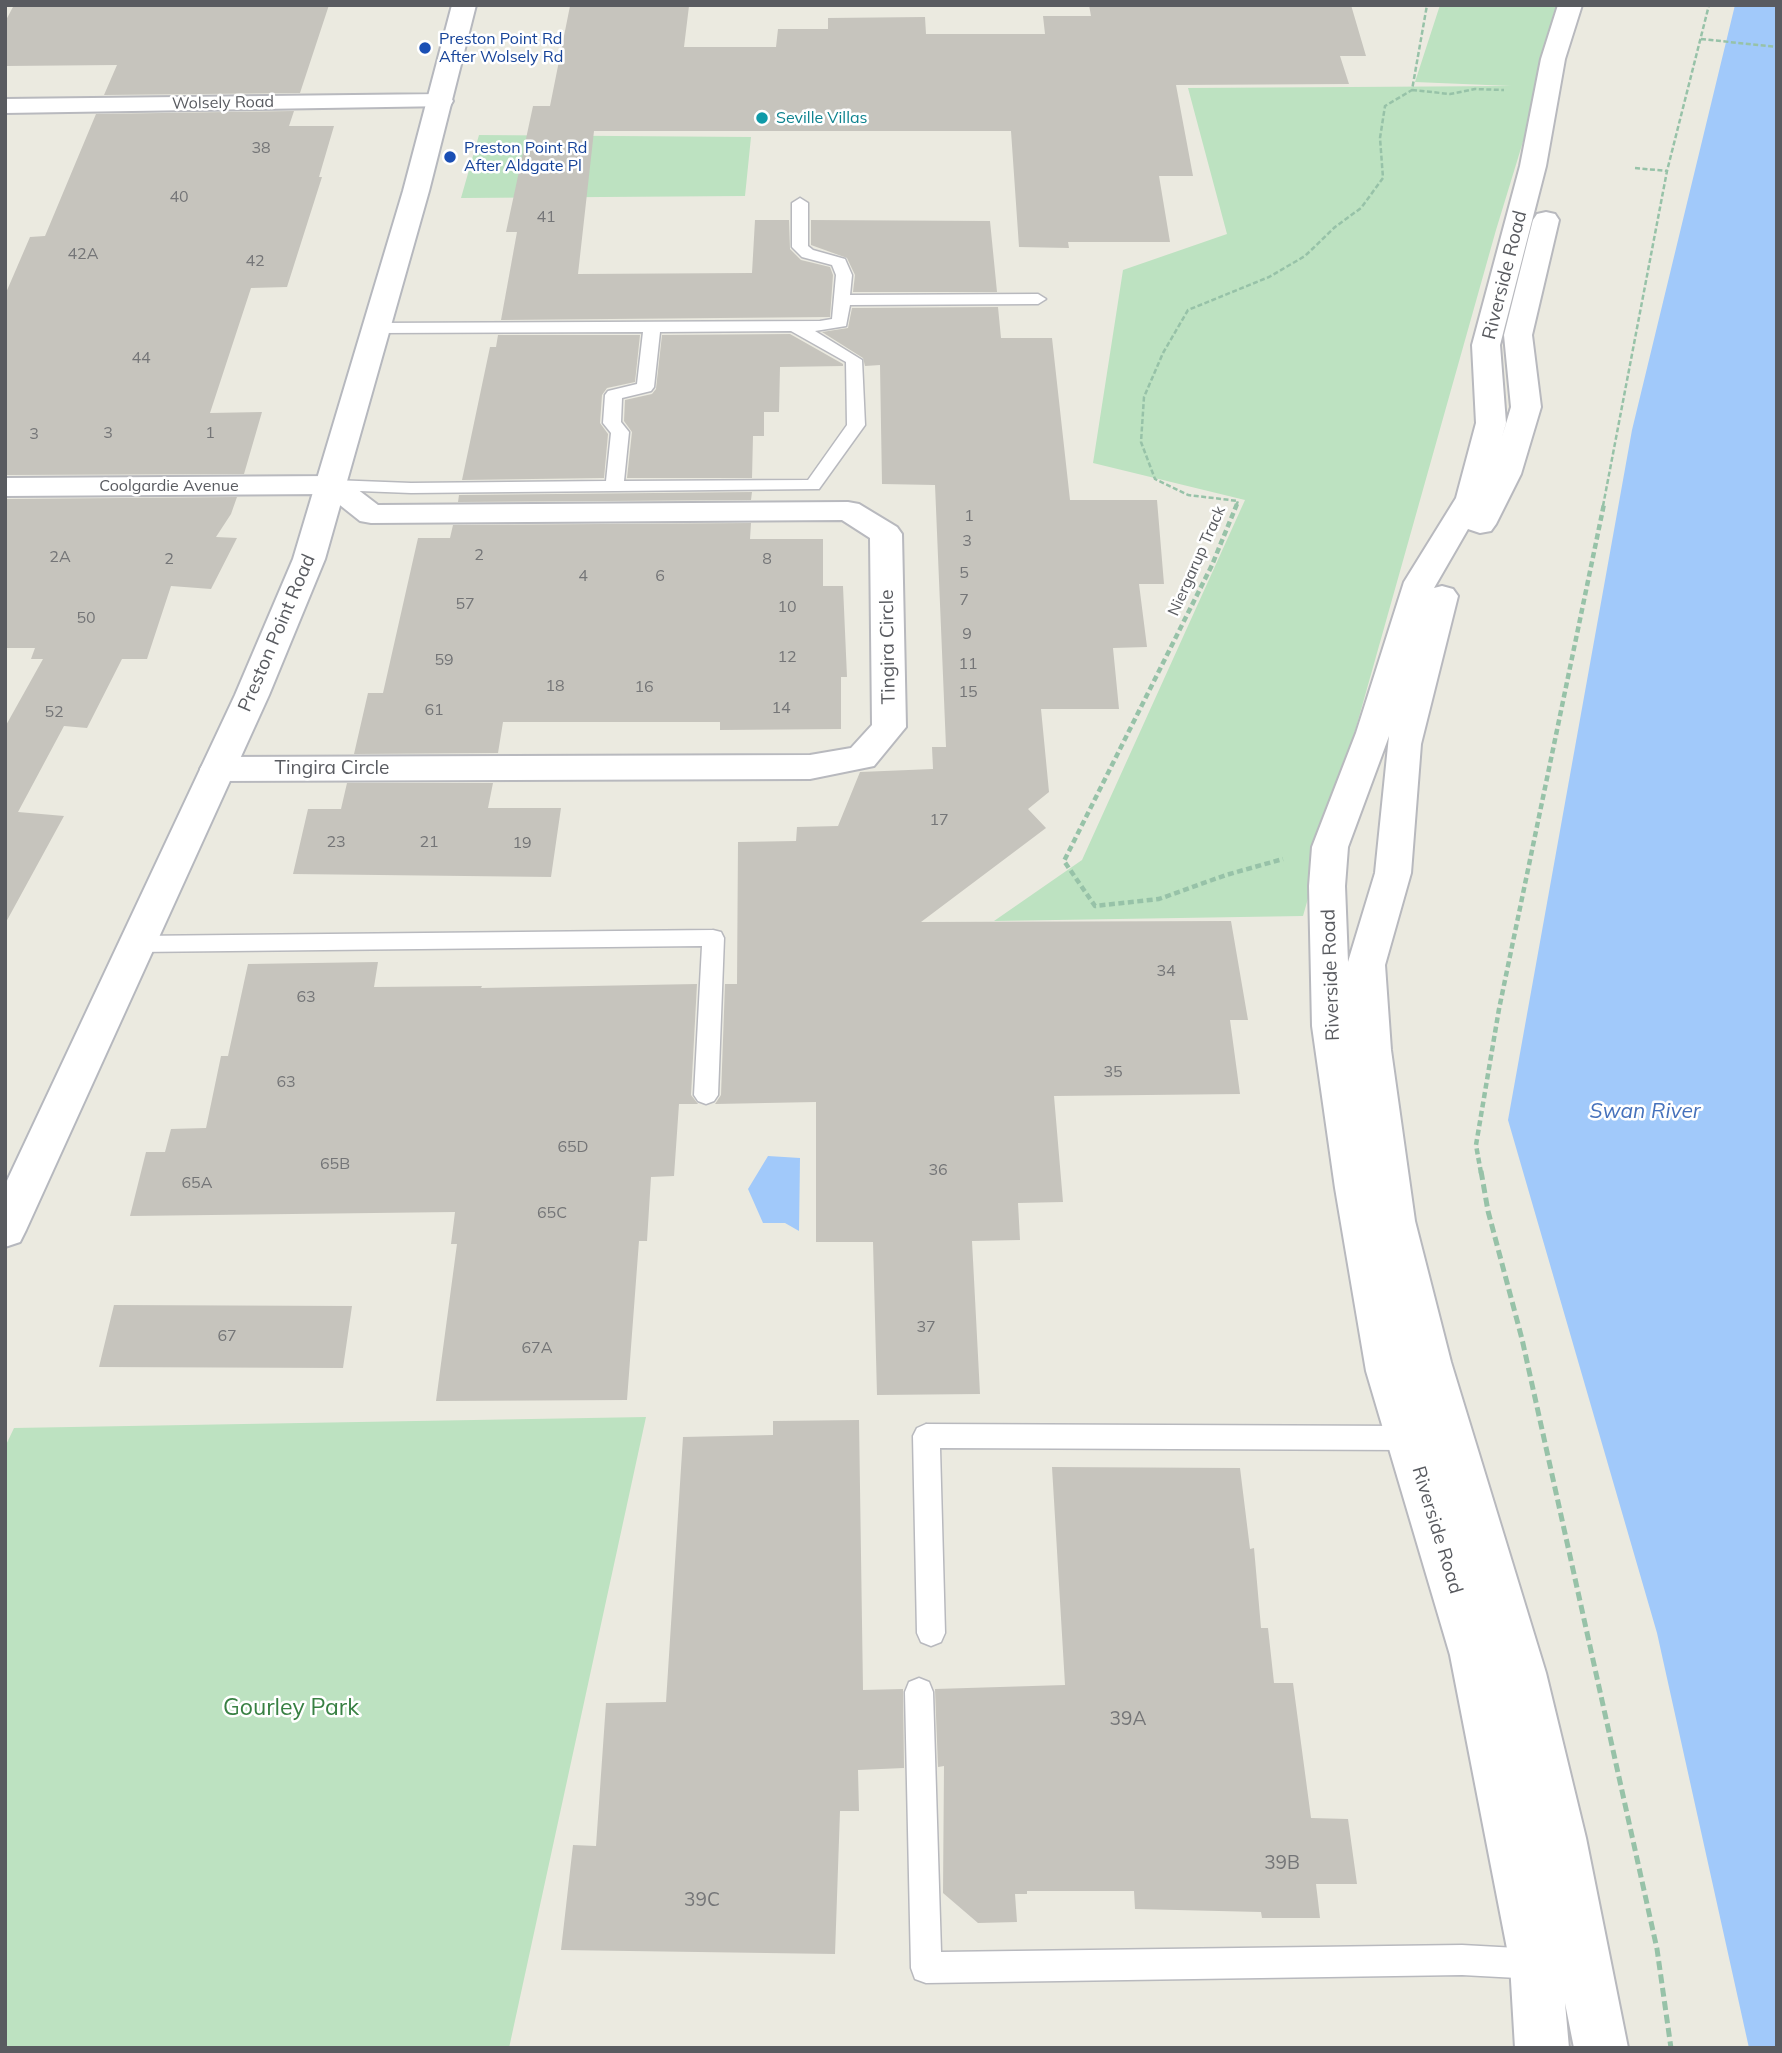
<!DOCTYPE html>
<style>
body{margin:0}
#map{position:relative;width:1782px;height:2053px;overflow:hidden;background:#ebeae0;font-family:Mulish,sans-serif}
canvas{display:block}
.frame{position:absolute;inset:0;border:7px solid #595b60;pointer-events:none}
</style>
<div id="map">
<canvas width="1782" height="2053"></canvas>
<div class="frame"></div>
</div>
<script>
const g = document.querySelector('canvas').getContext('2d');
g.lineJoin = 'round';
function paint(path, color) { g.fillStyle = color; g.fill(path, 'evenodd'); }
const shape = rows => new Path2D(rows.map(r => 'M' + r).join(''));
function trace(path, color, width, dash) { g.strokeStyle = color; g.lineWidth = width; g.lineCap = dash ? 'butt' : 'round'; g.setLineDash(dash || []); g.stroke(path); }
function drawText(font, color, halo, rows, align = 'center') {
  g.font = font + ' Mulish,sans-serif'; g.lineWidth = 5; g.setLineDash([]); g.textBaseline = 'middle'; g.strokeStyle = halo; g.fillStyle = color; for (const [text, x, y, turn = 0] of rows) {
    g.save(); g.translate(x, y); g.rotate((+turn || 0) * Math.PI / 180); g.textAlign = isNaN(turn) ? turn : align; if (halo) g.strokeText(text, 0, 0); g.fillText(text, 0, 0); g.restore();
  }
}
const green = shape([
 [1440,5,1572,5,1540,86,1496,230,1303,916,994,921,1082,860,1245,500,1093,463,1123,270,1227,234,1188,88,1511,86,1415,82],
 [479,135,751,137,745,196,461,198],
 [646,1417,509,2048,5,2048,5,1447,14,1428]
]);
const water = shape([
 [1735,5,1777,5,1777,2048,1749,2048,1657,1633,1508,1120,1632,430],
 [768,1156,800,1158,799,1231,785,1223,763,1223,748,1189]
]);
const building = shape([
 [14,5,329,5,300,93,104,95,117,65,5,66,5,22],
 [1089,5,1351,5,1366,56,1340,56,1349,84,1176,85,1193,176,1159,176,1170,242,1068,242,1069,248,1019,247,1011,131,594,131,578,274,752,273,755,220,789,220,790,249,801,260,830,267,833,275,830,317,501,320,517,232,506,232,533,106,550,106,570,6,689,6,684,47,776,47,778,29,828,29,828,18,925,17,926,34,1045,34,1043,16,1091,16],
 [294,111,289,126,334,126,319,177,322,177,287,287,251,288,210,413,262,412,244,474,5,475,5,295,30,237,45,236,96,114],
 [811,220,990,221,997,292,853,292,855,275,847,258,811,245],
 [998,307,1001,338,1052,338,1070,500,1157,500,1164,584,1139,584,1147,647,1113,648,1119,709,1041,709,1049,792,1028,809,1046,828,921,922,1231,921,1248,1020,1230,1020,1240,1094,1054,1096,1063,1202,1018,1203,1020,1240,972,1241,980,1394,877,1395,873,1242,816,1242,816,1102,715,1104,721,1095,725,984,737,984,738,842,796,841,797,827,838,826,860,772,933,769,932,747,946,747,935,485,882,484,880,365,865,366,863,358,822,332,848,328,852,308],
 [790,334,843,364,843,366,780,367,779,412,764,412,764,436,753,436,752,478,627,478,632,432,624,421,625,400,652,394,656,389,662,335],
 [498,335,640,335,635,382,607,388,602,395,600,423,608,434,604,478,462,480,490,347,496,347],
 [752,492,751,500,458,502,459,495],
 [237,497,231,514,216,537,237,538,211,589,171,586,147,659,122,659,87,728,64,726,18,812,64,816,5,924,5,727,43,659,31,659,35,648,5,648,5,499],
 [751,523,750,539,823,539,823,586,843,586,847,677,841,677,841,729,720,730,720,722,503,722,498,753,354,754,368,693,383,693,418,538,450,538,453,525],
 [347,783,493,783,488,808,561,808,551,877,293,874,308,809,341,809],
 [378,962,374,987,482,986,481,988,697,984,691,1095,698,1104,679,1104,674,1176,651,1177,647,1241,639,1241,627,1400,436,1401,457,1244,451,1244,455,1212,130,1216,146,1152,165,1152,171,1129,206,1128,221,1056,228,1056,248,964],
 [114,1305,352,1306,343,1368,99,1367],
 [859,1420,863,1690,903,1689,904,1768,858,1770,859,1811,840,1811,835,1954,561,1950,573,1845,596,1846,606,1703,666,1702,683,1437,773,1435,773,1421],
 [1052,1467,1240,1468,1250,1549,1254,1548,1261,1628,1268,1628,1274,1683,1293,1683,1311,1818,1348,1819,1357,1884,1316,1884,1320,1918,1262,1918,1261,1912,1135,1909,1134,1891,1027,1891,1027,1894,1015,1894,1017,1922,978,1923,943,1893,944,1766,938,1767,935,1689,1065,1685]
]);
const pathFar2 = shape([
 [1701,39,1777,47],
 [1412,90,1450,94,1475,89,1504,90],
 [1635,168,1667,171],
 [1236,506,1238,501,1188,495,1155,479,1141,442,1144,397,1163,353,1188,310,1269,277,1305,256,1335,227,1361,208,1383,178,1380,138,1385,106,1412,90,1427,5],
 [1603,506,1667,171,1709,5]
]);
const pathFar1 = shape([
 [1237,504,1212,565,1064,861,1095,906,1159,899,1226,875,1283,859],
 [1481,1173,1476,1145,1499,1009,1604,504]
]);
const path = shape([
 [1481,1171,1488,1211,1522,1339,1657,1949,1671,2048]
]);
const service = shape([
 [800,198,808,203,808,246,813,250,845,259,852,275,850,295,1038,294,1046,299,1038,304,850,305,846,326,815,331,862,360,865,425,819,489,411,493,333,490,324,485,333,480,411,483,606,481,611,433,603,423,605,395,608,391,637,384,643,332,377,333,369,328,377,323,820,321,832,319,836,275,832,265,802,257,792,247,792,203,800,198],
 [791,331,846,362,847,425,808,480,624,481,629,432,621,422,622,398,651,391,654,387,660,332,791,331],
 [713,930,721,932,724,938,718,1095,714,1101,706,1104,698,1101,694,1095,702,946,136,952,128,950,125,944,128,938,136,936,713,930],
 [926,1424,1409,1426,1418,1430,1422,1438,1418,1446,1409,1450,940,1448,945,1633,941,1642,931,1646,921,1642,917,1633,913,1436,917,1428,926,1424],
 [919,1678,929,1682,933,1692,941,1952,1462,1945,1536,1949,1547,1953,1551,1964,1547,1975,1536,1979,1462,1975,926,1983,915,1979,911,1968,905,1692,909,1682,919,1678]
]);
const minor = shape([
 [441,94,450,96,453,101,450,106,5,113,5,99,441,94],
 [333,476,344,479,378,505,848,502,859,504,897,527,902,534,906,727,874,766,810,779,217,781,205,777,200,769,205,761,217,757,810,755,851,748,872,725,870,538,842,520,371,523,360,521,326,494,5,496,5,478,333,476]
]);
const tertiary = shape([
 [1558,5,1582,5,1565,59,1546,166,1500,345,1506,423,1502,437,1511,407,1504,335,1533,220,1537,214,1546,212,1555,214,1559,220,1532,335,1541,407,1521,474,1496,524,1491,531,1480,533,1468,529,1434,588,1442,586,1453,589,1458,596,1421,744,1411,873,1385,965,1391,1050,1415,1221,1451,1362,1546,1673,1586,1838,1628,2048,1574,2048,1565,2003,1569,2048,1515,2048,1510,1964,1450,1655,1366,1371,1335,1188,1312,1026,1309,886,1312,847,1356,733,1404,582,1456,498,1476,423,1472,345,1520,166,1541,59,1558,5],
 [1389,736,1375,873,1348,962,1345,886,1348,847,1389,736]
]);
const secondary = shape([
 [452,5,476,5,429,191,325,559,269,695,26,1230,20,1242,5,1247,5,1185,235,695,293,559,403,191,452,5]
]);
const markers = [
 [425,48,7,"#1a4fb4"],
 [762,118,7,"#0f9aa8"],
 [450,157,7,"#1a4fb4"]
];
const farTransitnames = [
 ["Preston Point Rd",439,39],
 ["After Wolsely Rd",439,57],
 ["Preston Point Rd",464,148],
 ["After Aldgate Pl",464,166]
];
const farStreetnames = [
 ["Wolsely Road",223,103,-1],
 ["Coolgardie Avenue",169,486],
 ["Niergarup Track",1197,561,-66]
];
const farCulturenames = [
 ["Seville Villas",776,118]
];
const numberNames = [
 ["38",261,148],
 ["40",179,197],
 ["41",546,217],
 ["42A",83,254],
 ["42",255,261],
 ["44",141,358],
 ["3",108,433],
 ["1",210,433],
 ["3",34,434],
 ["1",969,516],
 ["3",967,541],
 ["2",479,555],
 ["2A",60,557],
 ["2",169,559],
 ["8",767,559],
 ["5",964,573],
 ["4",583,576],
 ["6",660,576],
 ["7",964,600],
 ["57",465,604],
 ["10",787,607],
 ["50",86,618],
 ["9",967,634],
 ["12",787,657],
 ["59",444,660],
 ["11",968,664],
 ["18",555,686],
 ["16",644,687],
 ["15",968,692],
 ["14",781,708],
 ["61",434,710],
 ["52",54,712],
 ["17",939,820],
 ["23",336,842],
 ["21",429,842],
 ["19",522,843],
 ["34",1166,971],
 ["63",306,997],
 ["35",1113,1072],
 ["63",286,1082],
 ["65D",573,1147],
 ["65B",335,1164],
 ["36",938,1170],
 ["65A",197,1183],
 ["65C",552,1213],
 ["37",926,1327],
 ["67",227,1336],
 ["67A",537,1348]
];
const streetNames = [
 ["Riverside Road",1505,275,-76],
 ["Preston Point Road",277,633,-67],
 ["Tingira Circle",888,647,-91],
 ["Tingira Circle",332,768],
 ["Riverside Road",1331,975,-92],
 ["Riverside Road",1437,1530,73]
];
const nearNumbernames = [
 ["39A",1128,1719],
 ["39B",1282,1863],
 ["39C",702,1900]
];
const waterNames = [
 ["Swan River",1645,1112]
];
const nearParknames = [
 ["Gourley Park",291,1708]
];
paint(green, '#bde2c1');
paint(water, '#a1c9fa');
paint(building, '#c6c4bd');
trace(service, '#b8b9be', 3);
trace(minor, '#b8b9be', 4);
trace(tertiary, '#b8b9be', 4);
trace(secondary, '#b6b8be', 4);
trace(pathFar2, '#97c2a8', 2.5, [5, 2.5]);
trace(pathFar1, '#97c2a8', 4.5, [6, 3.5]);
trace(path, '#97c2a8', 5, [9, 4.5]);
paint(service, '#fff');
paint(minor, '#fff');
paint(tertiary, '#fff');
paint(secondary, '#fff');
for (const [x, y, r, color] of markers) { const dot = new Path2D(); dot.arc(x, y, r, 0, 2 * Math.PI); g.fillStyle = color; g.fill(dot); trace(dot, '#fff', 2.5); }
drawText('16px', '#164399', '#fff', farTransitnames, 'left');
drawText('16px', '#595b60', '#fff', farStreetnames);
drawText('16px', '#0d838f', '#fff', farCulturenames, 'left');
drawText('16px', '#747577', null, numberNames);
drawText('19px', '#595b60', '#fff', streetNames);
drawText('19px', '#747577', null, nearNumbernames);
drawText('italic 21px', '#4672bc', '#fff', waterNames);
drawText('23px', '#388043', '#fff', nearParknames);
</script>
